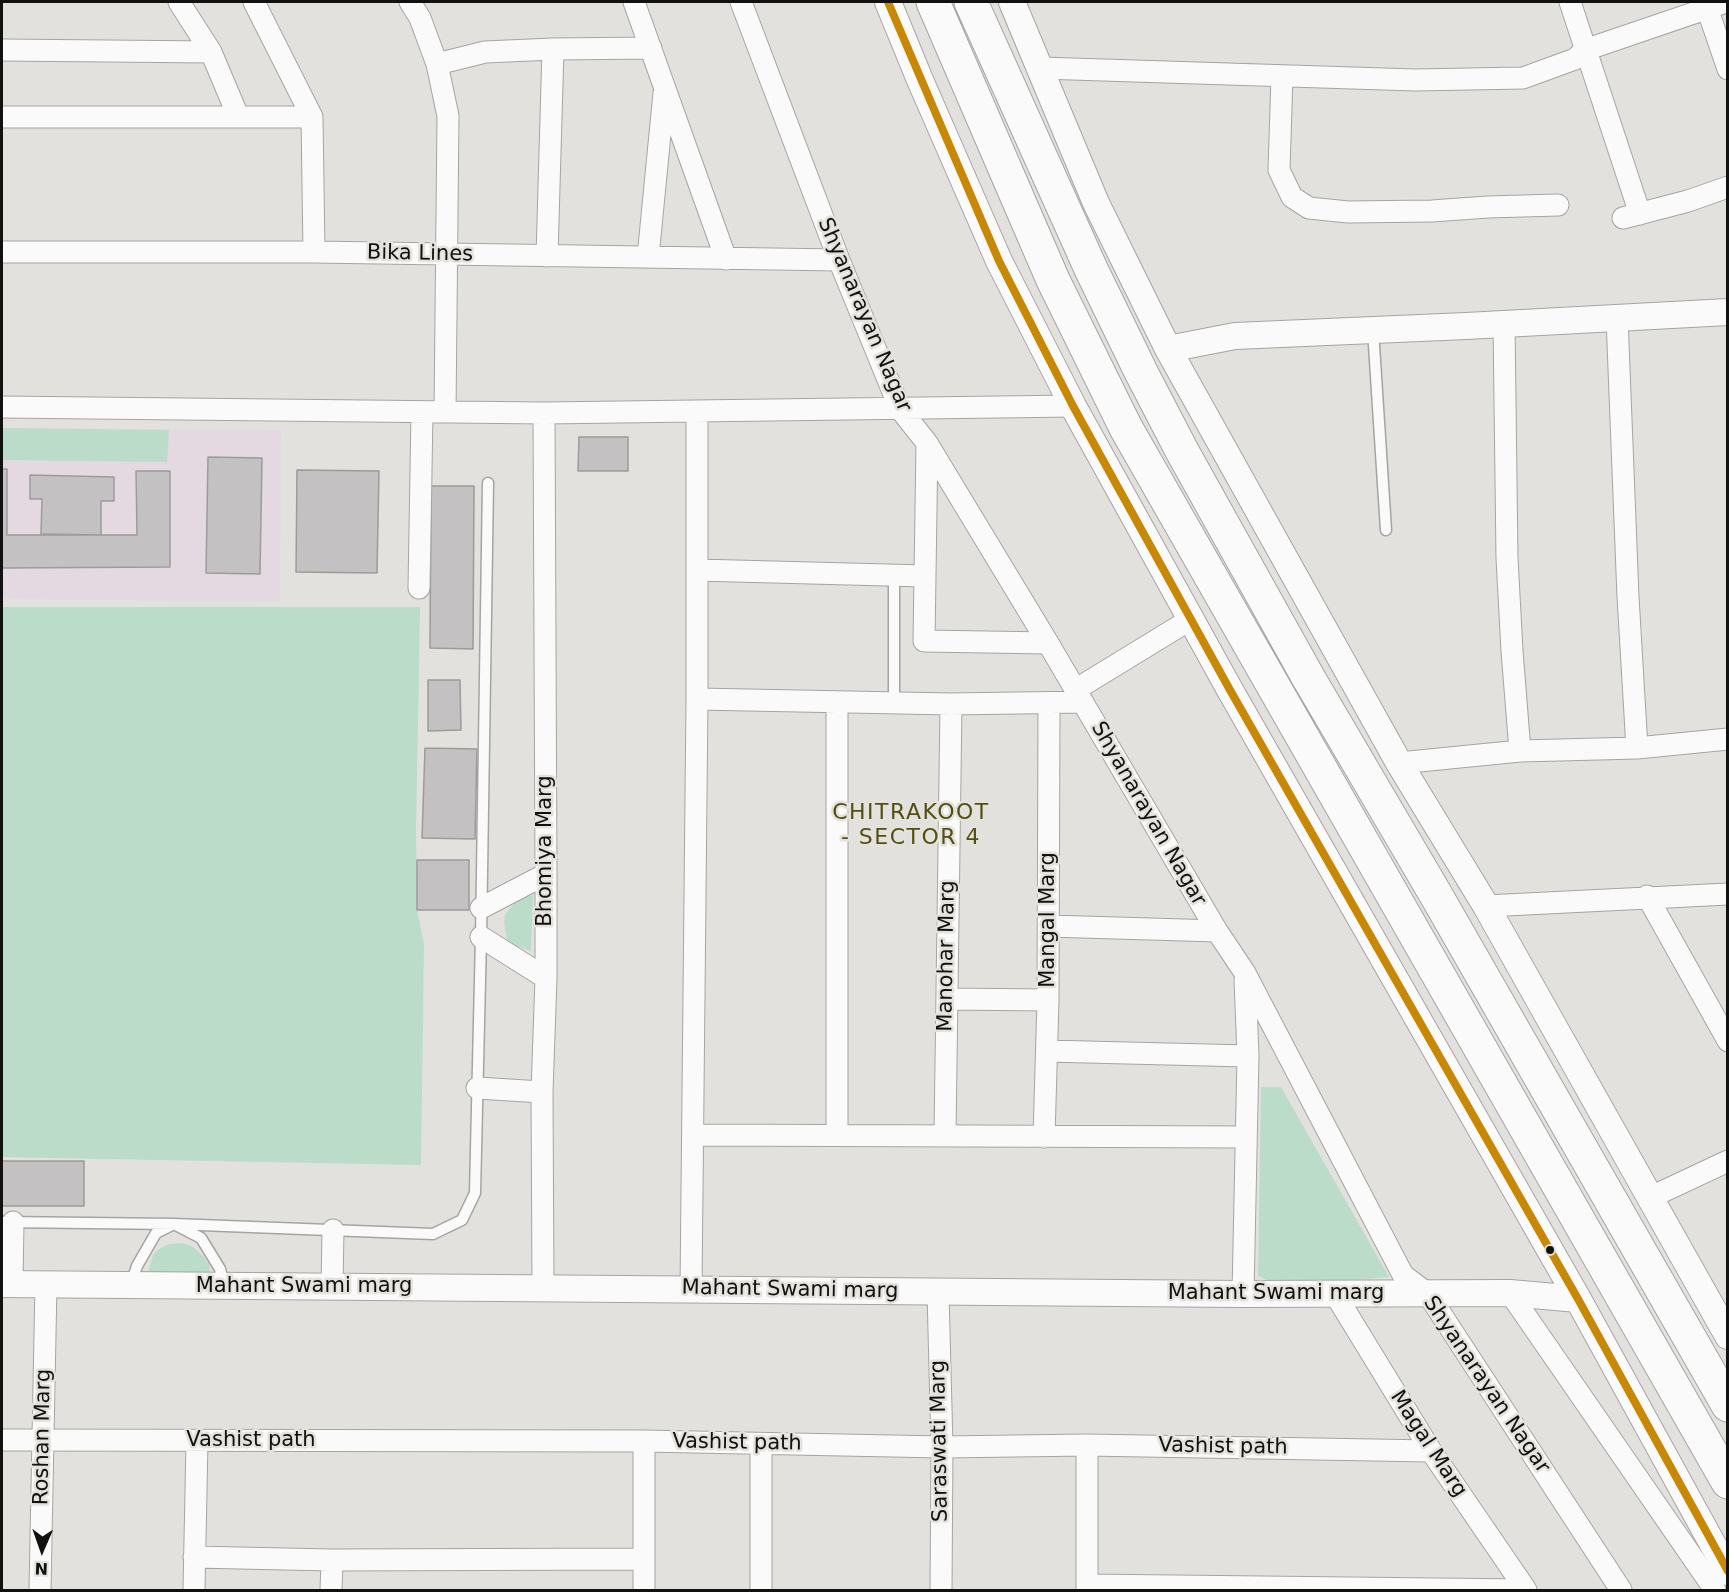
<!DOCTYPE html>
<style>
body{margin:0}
#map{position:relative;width:1729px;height:1592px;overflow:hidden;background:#e3e1de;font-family:"DejaVu Sans",sans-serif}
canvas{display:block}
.frame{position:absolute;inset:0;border:3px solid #11110f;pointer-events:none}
.north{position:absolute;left:12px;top:1520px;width:60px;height:60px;-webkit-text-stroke:4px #e4e2dd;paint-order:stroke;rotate:182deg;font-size:16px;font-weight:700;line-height:24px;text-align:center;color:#11110f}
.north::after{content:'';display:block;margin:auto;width:21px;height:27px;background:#11110f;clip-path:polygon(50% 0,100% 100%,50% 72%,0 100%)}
</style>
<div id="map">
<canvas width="1729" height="1592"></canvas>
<div class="frame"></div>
<div class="north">N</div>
</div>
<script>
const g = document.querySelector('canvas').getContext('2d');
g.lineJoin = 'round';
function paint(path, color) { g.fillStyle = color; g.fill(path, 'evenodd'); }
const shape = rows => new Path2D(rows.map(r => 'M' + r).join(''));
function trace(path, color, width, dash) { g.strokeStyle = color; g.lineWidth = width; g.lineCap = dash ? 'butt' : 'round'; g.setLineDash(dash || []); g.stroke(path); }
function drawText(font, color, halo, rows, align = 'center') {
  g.font = font + ' "DejaVu Sans",sans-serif'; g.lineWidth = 5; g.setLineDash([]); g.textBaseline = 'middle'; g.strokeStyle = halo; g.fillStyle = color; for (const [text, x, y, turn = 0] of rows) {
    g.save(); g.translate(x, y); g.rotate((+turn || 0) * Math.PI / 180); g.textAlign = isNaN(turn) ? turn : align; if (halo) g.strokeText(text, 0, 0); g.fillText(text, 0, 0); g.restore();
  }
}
const education = shape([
 [2,428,281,430,280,602,2,599]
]);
const green = shape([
 [2,428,169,430,167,462,2,460],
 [2,607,420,607,416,832,417,910,424,944,421,1165,2,1157],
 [533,895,531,951,511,944,507,939,504,923,505,915,515,902,523,897],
 [1261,1087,1281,1087,1389,1277,1284,1287,1258,1276],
 [183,1243,193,1247,203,1256,209,1265,210,1274,147,1276,153,1255,159,1249,169,1244]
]);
const building = shape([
 [579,437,628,437,628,471,578,471,579,437],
 [208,457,262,458,260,574,206,573,208,457],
 [2,469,7,469,7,535,137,535,136,471,170,471,170,567,2,568,2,469],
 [297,470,379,471,377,573,296,572,297,470],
 [30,475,114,477,114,501,101,501,101,535,41,534,42,499,30,499,30,475],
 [431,486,474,486,473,649,430,648,431,486],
 [428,680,460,680,461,730,428,731,428,680],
 [425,748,477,749,475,839,422,838,425,748],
 [417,860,469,860,469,910,417,910,417,860],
 [2,1161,84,1161,84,1206,2,1206,2,1161]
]);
const service = shape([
 [1373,330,1386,530],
 [894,703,894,576],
 [2,1222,174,1224,433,1234,462,1220,475,1193,481,937,488,483],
 [131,1284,137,1266,156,1233,174,1224,201,1238,220,1269,224,1286]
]);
const minor = shape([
 [179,2,211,52,238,116],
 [254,2,312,117,314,252],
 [410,2,420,18,437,64,448,116,445,412],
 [634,2,726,259],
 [741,2,839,260,900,409,927,443,1048,643,1217,931,1245,973,1403,1275,1428,1294,1621,1590],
 [1570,2,1640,214],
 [1705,2,1728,69],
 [2,50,211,52],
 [437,64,485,52,553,49,651,48],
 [1041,68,1415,80,1523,78,1575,59,1585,50,1726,2],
 [1282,76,1279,170,1292,197,1309,208,1348,212,1432,211,1488,207,1558,205],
 [2,117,312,117],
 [1623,218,1688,201,1728,187],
 [2,252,314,252,839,260],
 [547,256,553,49],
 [648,257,664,93],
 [1617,318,1628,597,1637,748],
 [1504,324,1507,558,1512,651,1520,751],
 [2,407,544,413,1073,406],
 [927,443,924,641,1048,643],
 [697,570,925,576],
 [419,588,422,412],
 [1075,690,1191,619],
 [697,699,951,704,1083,702],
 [1399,763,1520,751,1637,748,1728,739],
 [1647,896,1728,1041],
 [1486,906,1728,894],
 [481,908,546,874],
 [1049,926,1217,931],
 [481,937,546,978],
 [947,999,1048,1000],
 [1047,1051,1248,1056],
 [477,1088,542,1092],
 [694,1135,1246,1137],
 [837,1135,837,702],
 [945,1135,951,704],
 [1044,1137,1048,1000,1049,703],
 [1649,1198,1728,1161],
 [12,1284,13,1222],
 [332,1287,333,1230],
 [543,1288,542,1092,546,978,546,874,544,413],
 [691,1289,697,699,697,411],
 [938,1292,942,1447,941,1590],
 [1510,1293,1715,1590],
 [1243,1294,1248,1056,1245,980],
 [1335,1294,1431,1451,1526,1590],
 [2,1440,644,1441,942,1447,1087,1445,1431,1451],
 [194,1557,332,1560,644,1559],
 [1087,1585,1525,1590],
 [40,1590,46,1284],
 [194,1590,197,1441],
 [331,1590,332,1560],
 [644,1590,644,1441],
 [761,1590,761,1444],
 [1087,1590,1087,1445]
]);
const tertiary = shape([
 [888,2,920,80,999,261,1073,406,1230,690,1578,1299,1728,1572],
 [1012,2,1096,203,1168,349,1399,763,1486,906,1728,1336],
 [1168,349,1235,336,1466,326,1728,312],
 [2,1284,1243,1294,1510,1293,1578,1299]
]);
const trunk = shape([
 [933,2,1053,280,1126,428,1728,1482],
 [971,2,1091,269,1141,372,1182,451,1308,677,1436,895,1728,1405]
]);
const bus1 = shape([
 [888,2,999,261,1073,406,1230,690,1578,1299,1728,1571]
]);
const markers = [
 [1550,1250,5,"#11110f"]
];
const streetNames = [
 ["Bika Lines",420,254,1],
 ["Shyanarayan Nagar",864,315,67],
 ["Shyanarayan Nagar",1148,814,60],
 ["Bhomiya Marg",546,851,-90],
 ["Mangal Marg",1049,920,-90],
 ["Manohar Marg",947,956,-89],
 ["Mahant Swami marg",304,1287],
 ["Mahant Swami marg",790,1290,1],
 ["Mahant Swami marg",1276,1294],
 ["Shyanarayan Nagar",1486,1385,56],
 ["Roshan Marg",43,1437,-89],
 ["Vashist path",251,1441],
 ["Saraswati Marg",940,1441,-91],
 ["Vashist path",737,1443,1],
 ["Magal Marg",1428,1444,57],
 ["Vashist path",1223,1447,1]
];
const neighbourhoodNames = [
 ["CHITRAKOOT",911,813],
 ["- SECTOR 4",911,838]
];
paint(education, '#e4d9e0');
paint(green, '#badcc8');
paint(building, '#c3c1c1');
trace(building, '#9d9b9a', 1.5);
trace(service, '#a6a4a3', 13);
trace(minor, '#a6a4a3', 23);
trace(tertiary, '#a6a4a3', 28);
trace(trunk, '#a6a4a3', 35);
trace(service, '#fbfafa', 10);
trace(minor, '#fbfafa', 21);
trace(tertiary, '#fbfafa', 26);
trace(trunk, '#fbfafa', 33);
trace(bus1, '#c98803', 8);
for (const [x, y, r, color] of markers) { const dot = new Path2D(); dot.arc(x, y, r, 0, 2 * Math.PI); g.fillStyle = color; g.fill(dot); trace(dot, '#e4e2dd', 2); }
drawText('21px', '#11110f', '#e4e2dd', streetNames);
g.letterSpacing = '1.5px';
drawText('22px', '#544f11', '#e4e2dd', neighbourhoodNames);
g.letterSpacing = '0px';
</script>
